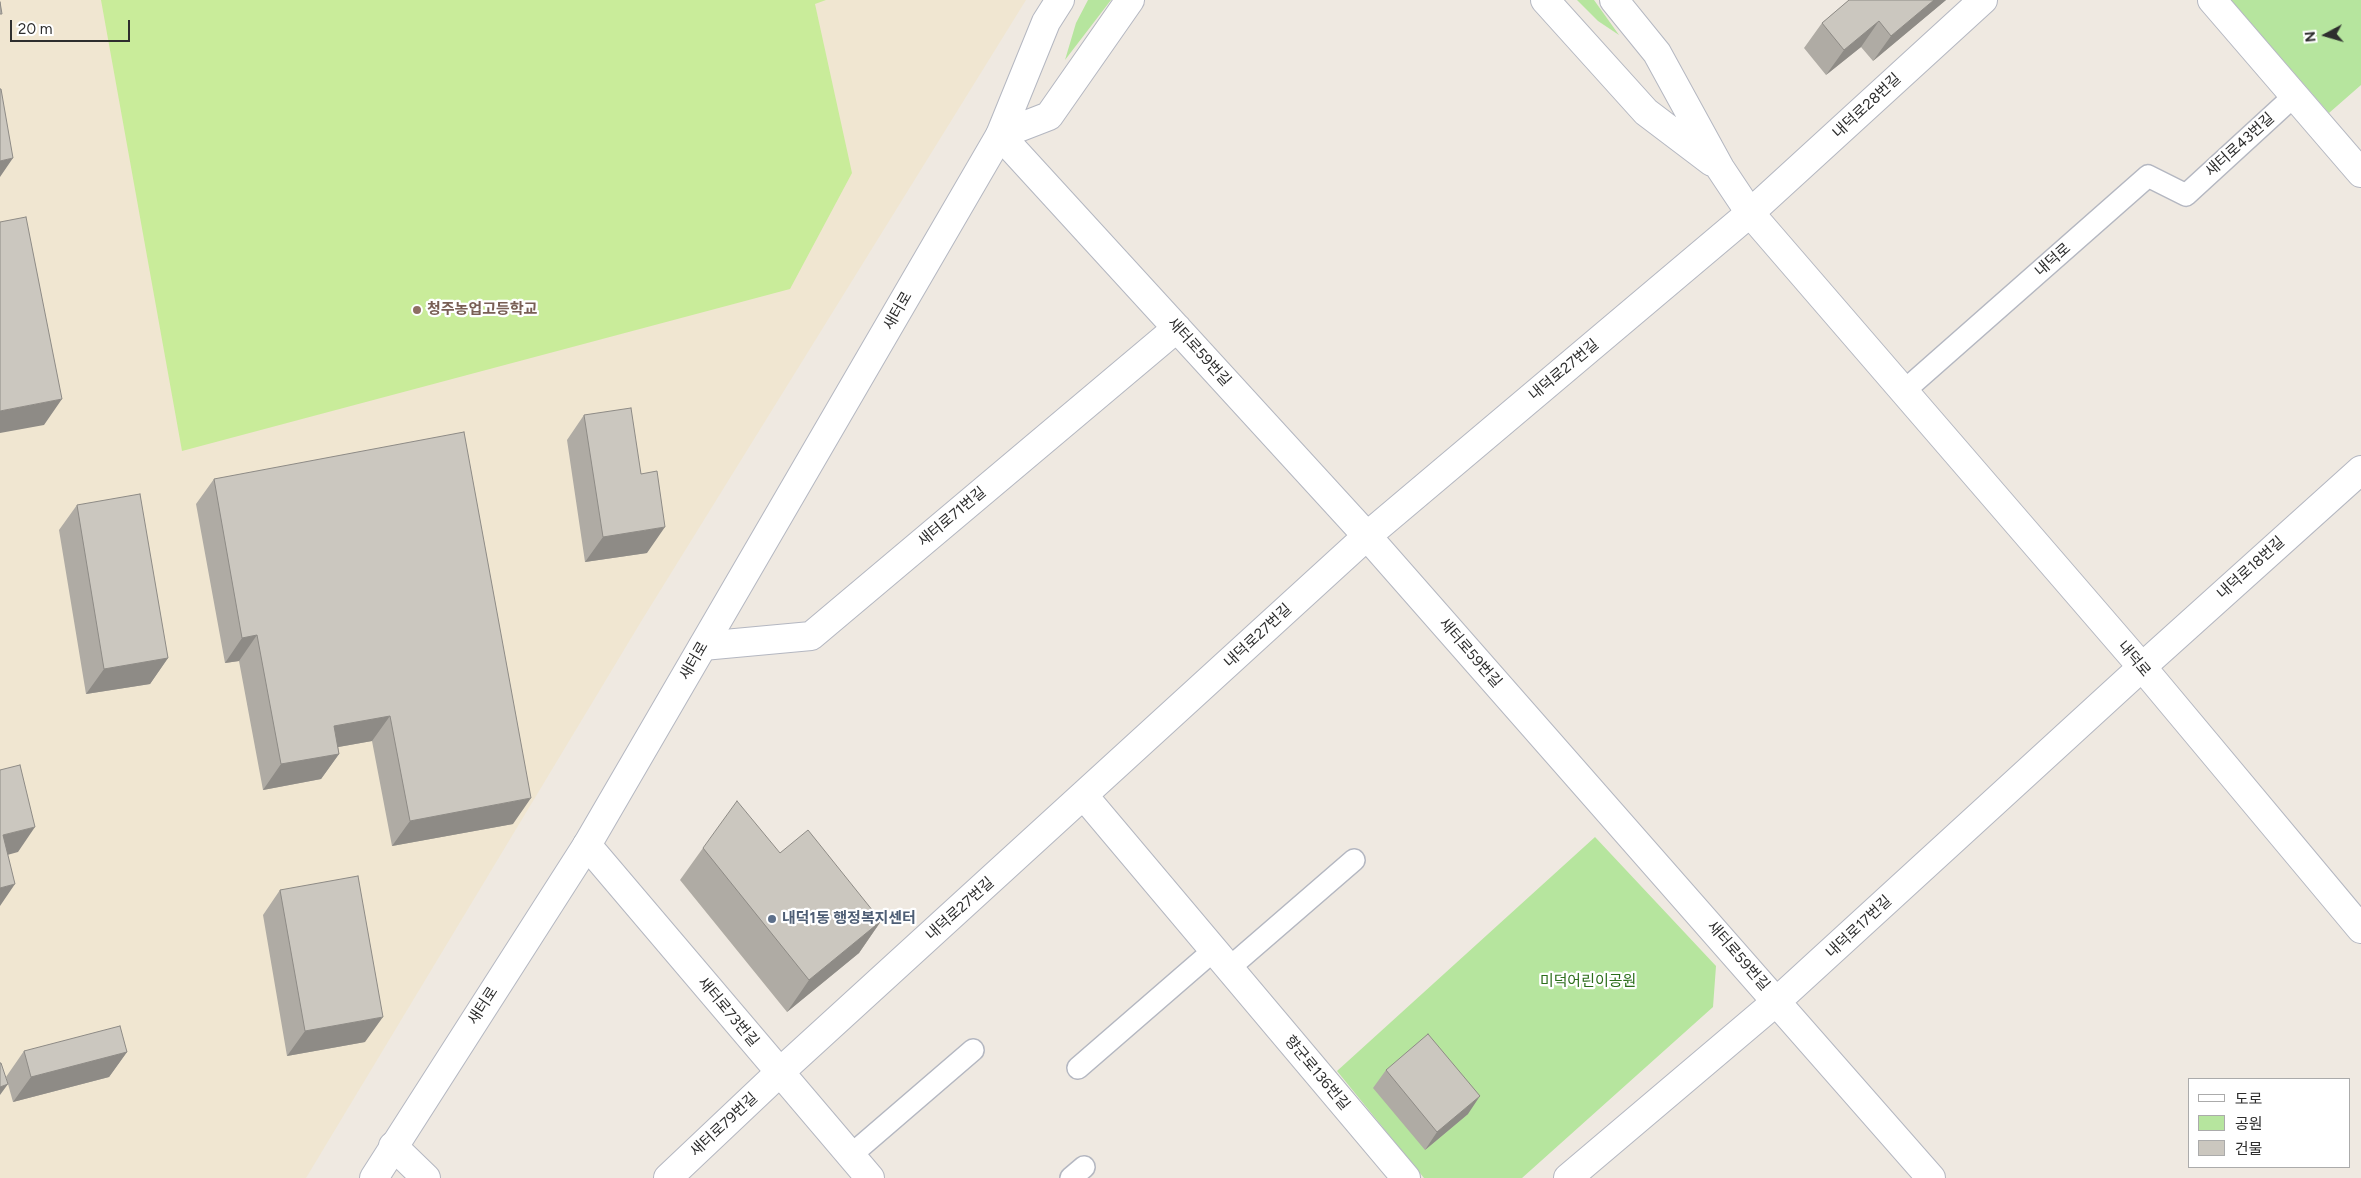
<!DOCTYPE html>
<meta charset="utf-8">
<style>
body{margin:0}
#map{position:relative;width:2361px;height:1178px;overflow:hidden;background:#efe9e1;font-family:Figtree,"Noto Sans KR",sans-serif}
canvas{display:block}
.legend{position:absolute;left:2188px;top:1078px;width:162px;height:90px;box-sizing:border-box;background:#fff;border:1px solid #ababab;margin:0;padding:6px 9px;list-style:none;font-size:15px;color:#2e2e2e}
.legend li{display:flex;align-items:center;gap:10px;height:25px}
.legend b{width:25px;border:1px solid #ababab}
.north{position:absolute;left:2301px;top:10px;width:50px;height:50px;-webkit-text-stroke:4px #fff;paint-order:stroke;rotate:264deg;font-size:14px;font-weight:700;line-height:20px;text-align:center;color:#2e2e2e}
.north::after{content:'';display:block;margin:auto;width:18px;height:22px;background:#2e2e2e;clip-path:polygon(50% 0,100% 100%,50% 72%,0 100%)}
.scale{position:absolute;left:10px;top:20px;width:120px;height:22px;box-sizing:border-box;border:2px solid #2e2e2e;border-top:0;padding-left:6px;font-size:15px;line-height:18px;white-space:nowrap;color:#2e2e2e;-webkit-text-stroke:4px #fff;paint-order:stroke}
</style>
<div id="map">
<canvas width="2361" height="1178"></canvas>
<ul class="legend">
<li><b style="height:6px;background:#fff"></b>도로</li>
<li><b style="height:14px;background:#b6e59e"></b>공원</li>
<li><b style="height:14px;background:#cbc7bf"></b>건물</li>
</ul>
<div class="north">N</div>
<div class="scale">20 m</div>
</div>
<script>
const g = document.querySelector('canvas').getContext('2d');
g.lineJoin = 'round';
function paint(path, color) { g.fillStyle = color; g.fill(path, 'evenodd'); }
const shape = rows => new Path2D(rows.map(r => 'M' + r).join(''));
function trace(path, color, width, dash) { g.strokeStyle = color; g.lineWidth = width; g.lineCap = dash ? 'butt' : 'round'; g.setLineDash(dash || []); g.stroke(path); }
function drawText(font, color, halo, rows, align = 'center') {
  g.font = font + ' Figtree,"Noto Sans KR",sans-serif'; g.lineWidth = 4.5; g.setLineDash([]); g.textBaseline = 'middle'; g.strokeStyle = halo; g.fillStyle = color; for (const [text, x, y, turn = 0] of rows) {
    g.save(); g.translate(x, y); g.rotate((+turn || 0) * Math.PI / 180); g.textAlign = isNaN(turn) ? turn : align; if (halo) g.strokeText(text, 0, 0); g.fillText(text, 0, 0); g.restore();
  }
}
const education = shape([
 [0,0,1026,0,642,620,306,1178,0,1178]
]);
const green = shape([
 [1088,0,1111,0,1065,60,1076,23],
 [1577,0,1594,0,1619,35,1598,21],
 [2231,0,2361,0,2361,85,2329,113],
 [1595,837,1716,966,1713,1007,1522,1178,1424,1178,1337,1071]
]);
const pitch = shape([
 [101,0,826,0,815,4,852,173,790,289,182,451]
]);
const lane = shape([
 [1904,391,2148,176,2186,195,2294,96],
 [1228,969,1354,860],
 [1078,1068,1213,951],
 [851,1155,973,1050],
 [1071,1178,1084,1167]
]);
const street = shape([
 [2212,0,2361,173],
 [1000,135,1367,536,1931,1178],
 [703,646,811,636,1177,328],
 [1084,796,1406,1178],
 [587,845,870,1178],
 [393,1146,426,1178],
 [668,1178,779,1073,1367,536,1750,213,1983,0],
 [1568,1178,1777,1001,2142,667,2361,470]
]);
const secondary = shape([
 [1545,0,1646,112,1712,162],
 [1614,0,1657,53,1720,168,1750,213,2142,667,2361,929],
 [1000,135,1049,116,1130,0],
 [374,1178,587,845,1000,135,1046,22,1060,0]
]);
const wall = shape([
 [1849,0,1946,0,1873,61,1861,47,1826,75,1804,48,1822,23],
 [584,415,647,553,585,562,567,440],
 [214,479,513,824,392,846,372,741,338,747,339,754,321,779,263,790,239,661,225,663,196,504],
 [77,505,168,658,150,684,86,694,59,530],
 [703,848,780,853,881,921,859,953,787,1012,680,880],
 [280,890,365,1042,287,1056,263,915],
 [24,1051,127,1052,109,1077,13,1102,6,1077],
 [1386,1070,1468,1114,1425,1150,1373,1088]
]);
const shadedWall = shape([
 [1934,0,1946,0,1873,61,1891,36],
 [1879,21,1861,47,1826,75,1844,50],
 [13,158,0,177,0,161],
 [62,399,44,425,0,433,0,411],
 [665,527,647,553,585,562,603,537],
 [257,635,239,661,225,663,242,638],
 [168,658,150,684,86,694,104,669],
 [390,716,372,741,316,751,334,726],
 [339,754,321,779,263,790,281,764],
 [531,798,513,824,392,846,410,821],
 [35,827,18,852,0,857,3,835],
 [15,884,0,906,0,888],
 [881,921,859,953,787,1012,809,980],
 [383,1017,365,1042,287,1056,305,1031],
 [127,1052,109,1077,13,1102,31,1077],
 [8,1084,0,1095,0,1087],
 [1480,1096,1468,1114,1425,1150,1437,1132]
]);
const building = shape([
 [1849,0,1934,0,1891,36,1879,21,1844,50,1822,23,1849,0],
 [0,2,2,14,0,14,0,2],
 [0,89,1,89,13,158,0,161,0,89],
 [26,217,62,399,0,411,0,222,26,217],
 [631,408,641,474,657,471,665,527,603,537,584,415,631,408],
 [464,432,531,798,410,821,390,716,334,726,339,754,281,764,257,635,242,638,214,479,464,432],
 [140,494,168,658,104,669,77,505,140,494],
 [20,765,35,827,3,835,15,884,0,888,0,770,20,765],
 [737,801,780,853,808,830,881,921,809,980,703,848,737,801],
 [358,876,383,1017,305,1031,280,890,358,876],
 [120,1026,127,1052,31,1077,24,1051,120,1026],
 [1428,1034,1480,1096,1437,1132,1386,1070,1428,1034],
 [0,1063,1,1063,8,1084,0,1087,0,1063]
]);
const markers = [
 [417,310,5,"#8d6e63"],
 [772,919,5,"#5c6f8a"]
];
const streetNames = [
 ["내덕로28번길",1867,106,-43],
 ["새터로43번길",2240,145,-42],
 ["내덕로",2053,260,-41],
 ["새터로",898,311,-60],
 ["새터로59번길",1199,352,48],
 ["내덕로27번길",1564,370,-40],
 ["새터로71번길",952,517,-40],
 ["내덕로18번길",2251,568,-42],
 ["내덕로27번길",1258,636,-43],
 ["새터로59번길",1470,653,49],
 ["내덕로",2134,659,50],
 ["새터로",694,661,-60],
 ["내덕로27번길",960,909,-42],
 ["내덕로17번길",1859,927,-43],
 ["새터로59번길",1738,956,49],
 ["새터로",483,1006,-57],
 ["새터로73번길",728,1012,50],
 ["향군로136번길",1317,1073,50],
 ["새터로79번길",724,1125,-43]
];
const educationNames = [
 ["청주농업고등학교",427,310]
];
const serviceNames = [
 ["내덕1동 행정복지센터",782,919]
];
const parkNames = [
 ["미덕어린이공원",1588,982]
];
paint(education, '#f0e6d1');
paint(green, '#b6e59e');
paint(pitch, '#c9ec9a');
trace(lane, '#b4b7c1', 24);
trace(street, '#b4b7c1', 30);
trace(secondary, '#b4b7c1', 30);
trace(lane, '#fff', 21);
trace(street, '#fff', 28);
trace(secondary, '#fff', 28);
paint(wall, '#afaba4');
paint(shadedWall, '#8e8b86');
paint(building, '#cbc7bf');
trace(building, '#8e8b86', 1);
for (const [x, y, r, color] of markers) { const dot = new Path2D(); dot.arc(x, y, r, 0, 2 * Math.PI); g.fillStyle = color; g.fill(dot); trace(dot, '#fff', 2); }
drawText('15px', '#2e2e2e', '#fff', streetNames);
drawText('bold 15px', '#785e54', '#fff', educationNames, 'left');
drawText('bold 15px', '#4e5e75', '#fff', serviceNames, 'left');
drawText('15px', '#2c6e1b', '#fff', parkNames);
</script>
